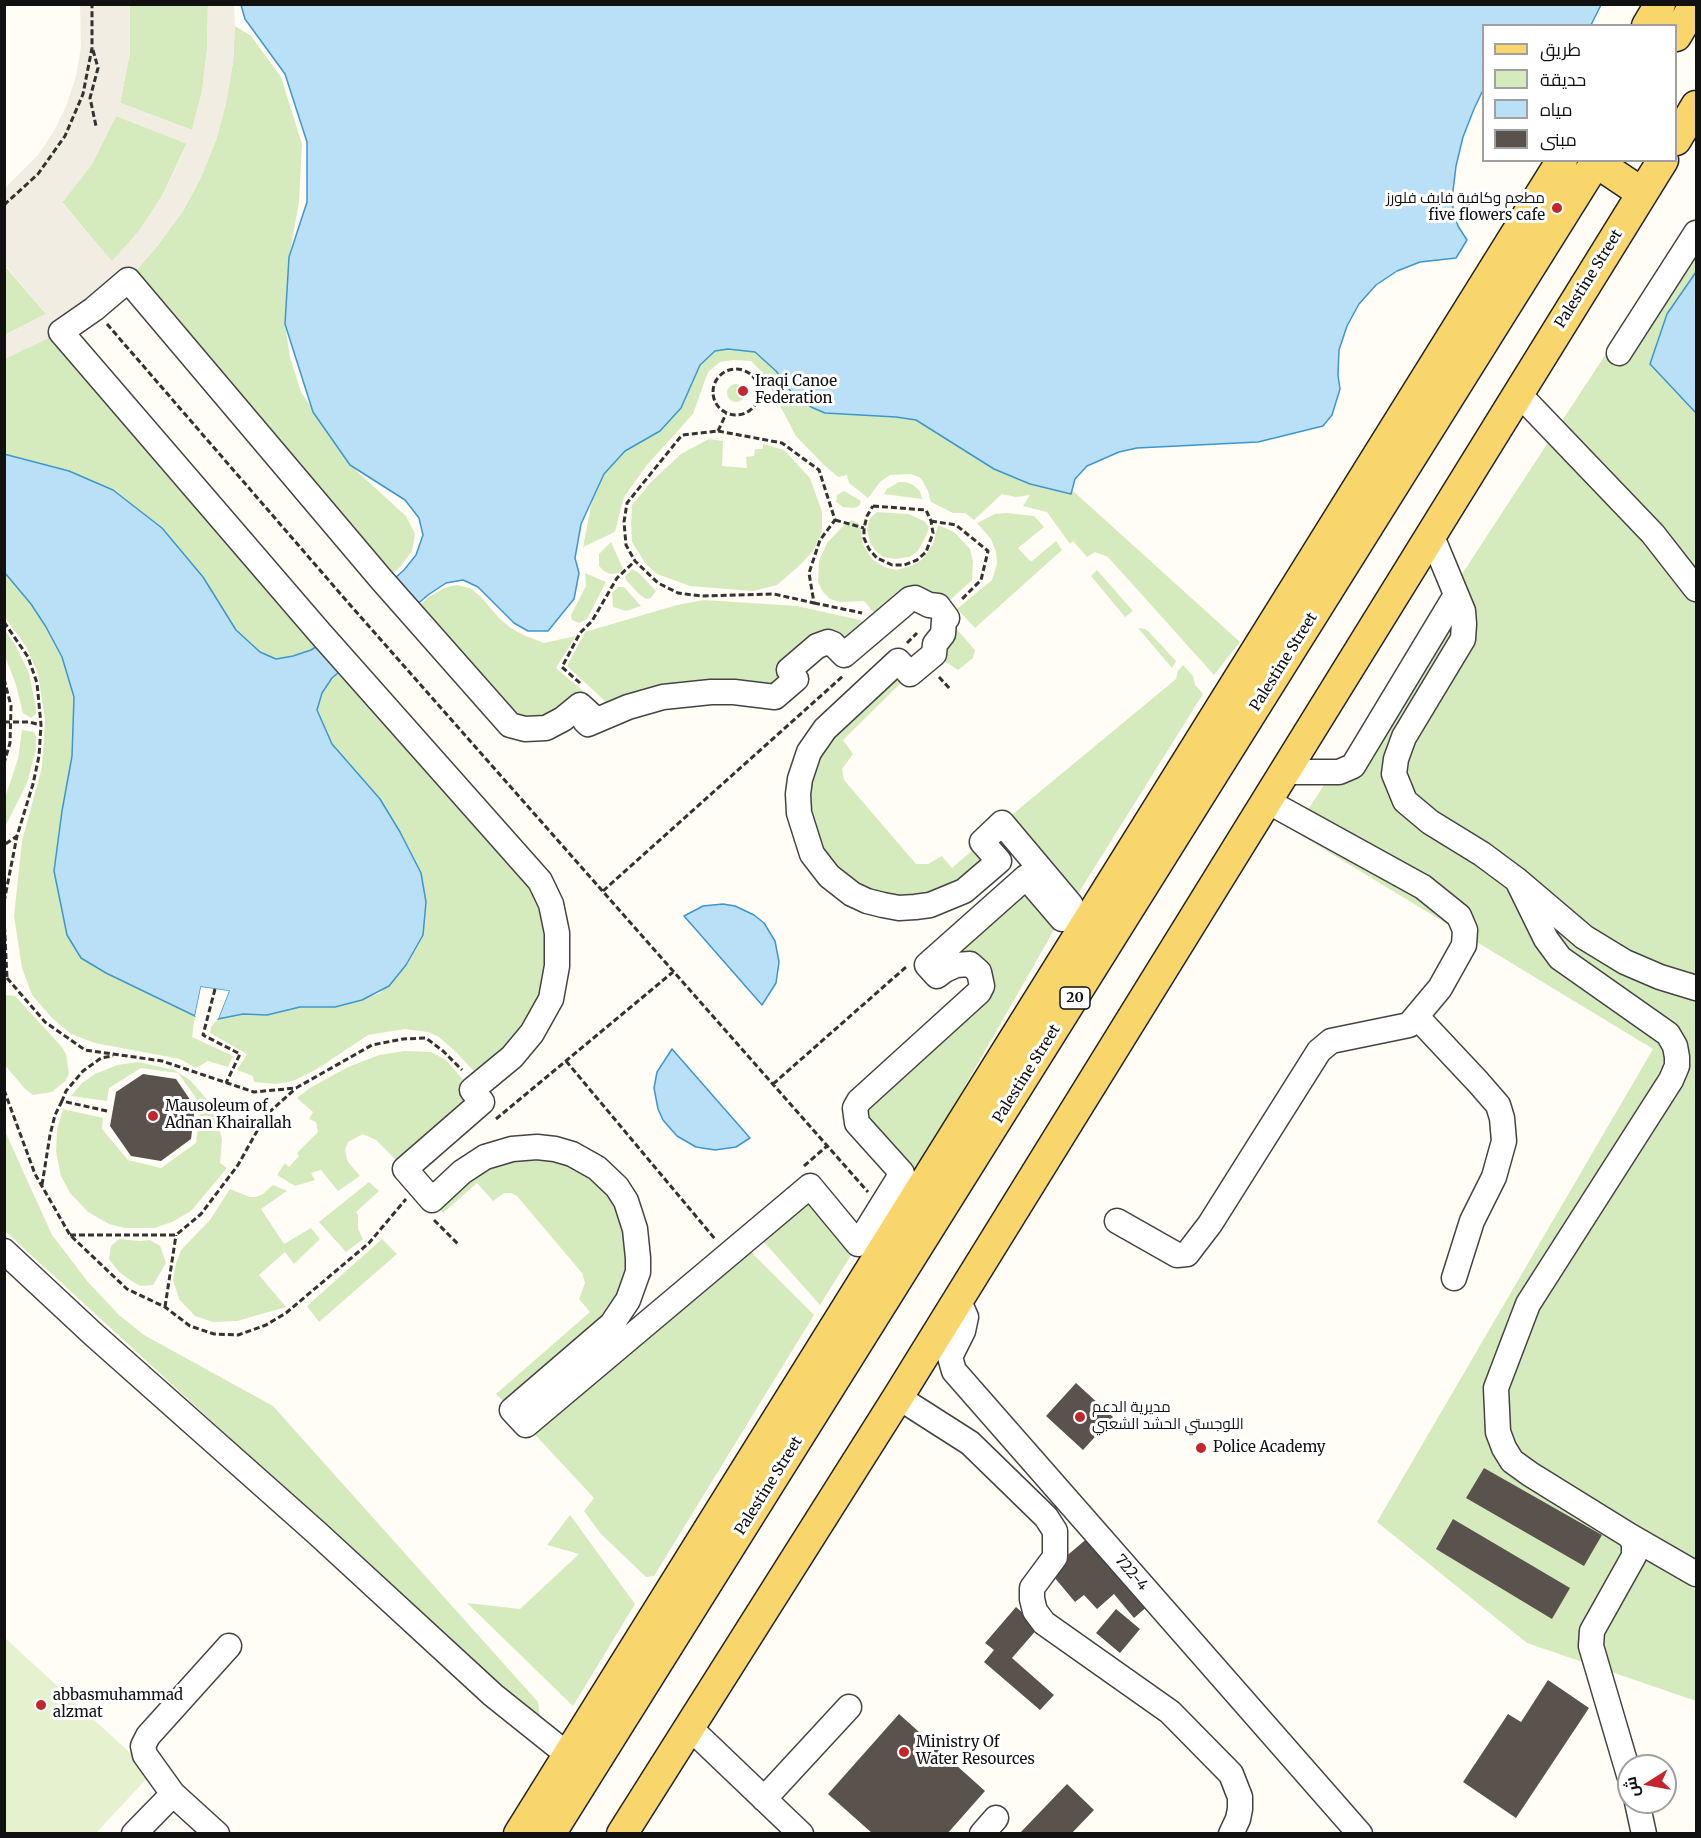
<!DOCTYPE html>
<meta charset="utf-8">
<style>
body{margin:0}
#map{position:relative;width:1701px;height:1838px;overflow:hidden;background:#fffdf5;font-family:Merriweather,Cairo,serif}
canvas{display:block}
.frame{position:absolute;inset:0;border:6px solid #111;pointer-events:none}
.legend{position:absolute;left:1482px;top:24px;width:195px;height:138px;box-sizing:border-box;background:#fff;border:2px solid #a0a0a0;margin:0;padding:8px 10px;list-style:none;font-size:18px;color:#111}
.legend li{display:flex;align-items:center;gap:12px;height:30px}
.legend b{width:30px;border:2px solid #a0a0a0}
.north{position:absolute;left:1617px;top:1754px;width:60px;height:60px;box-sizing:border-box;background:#fff;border:2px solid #a0a0a0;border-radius:50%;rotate:259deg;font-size:16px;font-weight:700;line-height:24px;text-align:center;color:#111}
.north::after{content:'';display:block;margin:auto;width:21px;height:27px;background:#c4262e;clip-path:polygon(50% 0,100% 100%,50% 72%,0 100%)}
</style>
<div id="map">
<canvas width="1701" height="1838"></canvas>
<div class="frame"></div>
<ul class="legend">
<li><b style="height:8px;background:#f9d66b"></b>طريق</li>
<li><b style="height:16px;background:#d5ebbd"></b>حديقة</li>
<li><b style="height:16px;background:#b9e0f7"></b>مياه</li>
<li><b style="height:16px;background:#5a524d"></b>مبنى</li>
</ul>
<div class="north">ش</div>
</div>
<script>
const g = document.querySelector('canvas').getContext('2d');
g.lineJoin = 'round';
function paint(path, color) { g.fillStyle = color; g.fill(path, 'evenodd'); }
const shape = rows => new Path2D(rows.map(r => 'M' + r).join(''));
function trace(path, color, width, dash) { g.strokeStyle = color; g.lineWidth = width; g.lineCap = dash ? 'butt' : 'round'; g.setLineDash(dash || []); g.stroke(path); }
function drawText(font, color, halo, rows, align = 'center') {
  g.font = font + ' Merriweather,Cairo,serif'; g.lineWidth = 6; g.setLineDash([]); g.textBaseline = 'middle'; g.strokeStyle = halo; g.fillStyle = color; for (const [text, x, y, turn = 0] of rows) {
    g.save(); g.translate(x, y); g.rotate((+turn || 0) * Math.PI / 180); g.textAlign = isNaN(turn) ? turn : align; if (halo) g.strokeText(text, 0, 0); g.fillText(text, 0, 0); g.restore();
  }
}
const green = shape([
 [130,5,208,5,207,50,202,92,192,130,120,103,130,52],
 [235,26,251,36,281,77,302,144,299,202,289,258,285,324,290,357,301,392,350,465,406,516,415,534,412,551,401,566,384,582,128,280,158,245,183,211,201,177,216,140,226,103,233,62],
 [116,116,187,143,162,196,139,231,112,262,62,202,92,164],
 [1696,216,1696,1701,1527,1643,1377,1522,1653,1049,1294,831],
 [4,265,46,314,5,335,4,335],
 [61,332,325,641,311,650,293,656,276,659,260,652,236,630,203,577,162,528,69,471,5,454,4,359],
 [728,349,755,352,776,371,792,394,811,407,825,413,896,417,916,420,994,469,1030,484,1070,494,1072,490,1240,642,1214,675,1108,557,1095,552,1087,557,1073,541,1070,544,1047,512,1023,506,1030,495,1016,497,1002,494,974,520,965,513,953,513,931,502,928,491,921,478,911,474,890,475,880,482,868,498,849,483,847,475,838,477,823,464,796,436,762,372,751,361,734,360,720,362,708,372,693,414,647,465,624,497,615,532,583,547,593,495,604,474,625,451,638,443,681,408,700,365,715,351],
 '727 393a9 9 0 1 1 18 0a9 9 0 1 1-18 0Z',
 [709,439,723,441,722,466,747,468,746,457,754,456,755,449,763,449,763,444,784,450,810,478,822,512,822,531,813,551,800,565,777,585,753,591,690,586,657,574,645,563,632,542,631,523,632,505,651,482,681,454],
 [899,482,906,482,913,485,920,491,922,499,884,494,887,489],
 [844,491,861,501,859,506,854,508,843,507,836,502,837,495],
 [877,512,908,514,924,521,929,527,927,534,918,551,909,557,895,559,883,557,875,550,870,542,867,529,870,518],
 [1007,513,1034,516,1044,527,1018,548,1031,562,1056,541,1062,550,975,628,957,609,992,580,997,564,996,552,991,539,977,523,995,514],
 [852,520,858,523,861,529,863,544,872,559,884,567,896,570,911,566,923,559,933,544,938,525,954,532,970,549,973,561,972,580,949,601,929,605,882,622,864,601,840,602,830,599,823,592,818,582,819,561,827,543,844,525],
 [611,542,623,569,619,573,610,574,604,571,599,566,599,554],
 [632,569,639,573,656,591,651,598,646,599,640,595,626,580,625,576],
 [1097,570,1133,611,1125,617,1091,576],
 [4,573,31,604,46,627,62,657,74,697,72,756,62,811,54,871,67,935,81,958,106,973,195,1016,192,1037,233,1056,228,1067,208,1061,196,1068,180,1059,95,1043,71,1034,52,1018,32,995,22,968,14,916,22,841,42,767,45,720,38,674,27,648,5,617],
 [585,573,606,582,587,619,579,623,572,620,571,615,586,586],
 [456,585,470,588,480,596,499,618,512,629,526,636,544,643,576,636,556,668,589,696,580,705,525,729,411,612,429,597,444,588],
 [618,587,624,587,641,606,626,611,613,607,612,593],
 [704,600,797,606,860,620,870,632,833,644,775,697,592,716,605,701,567,666,585,632,677,605],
 [947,618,975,650,973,658,958,670,934,654],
 [1138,628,1145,629,1149,632,1176,661,1172,668],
 [5,630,16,646,29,673,36,708,36,714,31,718,23,713,16,685,5,656],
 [898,661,910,674,843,740,853,754,842,769,844,780,916,864,928,864,942,856,952,868,982,842,999,861,964,891,883,905,812,854,804,766],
 [348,664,551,904,551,999,483,1081,456,1052,439,1037,428,1032,405,1029,368,1035,317,1069,293,1081,276,1084,254,1082,253,1076,237,1070,247,1054,210,1033,211,1027,218,1019,243,1014,267,1015,300,1007,335,1007,378,994,389,986,406,965,423,935,426,902,421,873,400,832,380,799,332,744,317,710,321,693,332,678],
 [1183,665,1193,676,1195,685,1203,694,1071,905,1002,823,1176,679,1178,671],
 [22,730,34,732,36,737,36,750,27,783,5,827,5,798,18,759],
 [1026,877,1058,923,918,1168,913,1173,855,1108,979,992,979,972,937,976],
 [5,995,15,996,61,1046,66,1054,69,1074,65,1081,52,1092,33,1095,25,1089,5,1065],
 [405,1051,431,1052,446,1060,482,1102,405,1169,376,1140,363,1134,348,1142,345,1150,348,1162,360,1176,338,1191,321,1170,311,1173,315,1180,295,1186,277,1175,285,1163,289,1167,299,1156,297,1153,318,1132,316,1122,309,1119,313,1112,297,1098,310,1088,348,1067,379,1055],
 [138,1062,174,1070,190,1080,211,1104,222,1139,220,1163,227,1168,191,1211,172,1222,154,1228,125,1228,109,1224,88,1212,70,1193,61,1176,56,1152,57,1130,63,1109,103,1118,102,1129,128,1160,161,1168,196,1143,201,1105,178,1073,141,1068,109,1088,107,1101,71,1096,82,1083,95,1074,117,1065],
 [4,1129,52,1235,88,1282,119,1315,144,1335,273,1406,538,1702,541,1724,5,1231],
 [537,1147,617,1187,634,1285,512,1410,496,1394,590,1312,579,1299,585,1283,582,1273,517,1196,511,1193,504,1193,493,1201,477,1183,443,1213,432,1200,462,1172],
 [369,1182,379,1191,356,1212,358,1215,358,1229,363,1239,346,1252,319,1222],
 [273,1185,287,1191,261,1209,284,1244,311,1228,320,1239,294,1264,285,1252,259,1275,286,1307,237,1321,213,1322,195,1316,179,1299,173,1280,176,1264,181,1250,210,1220,230,1189,250,1197,256,1197,263,1194],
 [810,1186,858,1244,820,1305,756,1233],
 [119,1239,140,1241,150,1240,160,1246,166,1263,153,1285,141,1286,133,1282,119,1272,109,1259,111,1246],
 [382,1239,397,1254,319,1322,307,1306],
 [743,1244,814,1315,654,1576,646,1577,601,1534,584,1511,594,1498,526,1425],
 [570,1515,635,1604,573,1706,467,1603,520,1609,579,1554,547,1545]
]);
const pitch = shape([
 [4,1637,152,1773,96,1833,5,1833]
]);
const plaza = shape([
 [80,5,130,5,130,52,120,103,192,130,202,92,207,50,208,5,234,5,235,26,233,62,226,103,216,140,201,177,183,211,158,245,128,280,61,332,5,359,5,335,46,314,5,265,4,189,38,155,54,131,67,104,76,76,81,47],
 [116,116,187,144,162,196,139,231,112,261,62,203,92,164]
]);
const water = shape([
 [241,5,1601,5,1591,25,1484,26,1483,90,1474,109,1463,137,1456,166,1453,191,1453,210,1458,226,1467,240,1456,258,1420,262,1397,271,1376,285,1359,304,1347,326,1339,350,1338,375,1340,389,1332,415,1323,426,1258,442,1137,448,1119,452,1087,466,1075,479,1071,494,1030,484,994,469,916,420,896,417,825,413,811,407,792,393,776,371,755,352,728,349,715,351,700,365,681,408,660,431,625,451,604,474,581,524,575,558,579,573,574,599,548,631,528,631,514,623,478,587,463,580,446,583,428,595,332,678,322,693,317,710,332,744,380,799,400,832,421,873,426,902,423,935,406,965,389,986,362,1000,335,1007,300,1007,267,1015,243,1014,218,1019,229,991,201,987,195,1016,106,973,81,958,67,935,54,871,62,811,72,756,74,697,62,657,46,627,31,604,5,573,4,454,69,471,113,490,162,528,203,577,236,630,260,652,276,659,293,656,311,650,325,641,404,570,416,555,423,535,419,518,405,500,350,465,313,412,285,324,289,257,307,202,307,142,285,74,245,19,241,5],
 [1696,272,1696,413,1650,364,1667,314,1696,272],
 [723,904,735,906,754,915,764,923,775,941,779,962,776,983,762,1005,684,916,703,906,723,904],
 [672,1049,750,1138,736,1147,715,1150,696,1147,677,1136,663,1120,658,1109,654,1088,657,1072,672,1049]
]);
const pier = shape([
 [385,583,412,613,350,666,324,637],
 [201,987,229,991,218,1019,215,1018,225,993,203,990,198,1016,195,1016]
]);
const building = shape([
 [143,1074,176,1079,195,1107,191,1139,161,1161,131,1156,110,1126,116,1092],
 [1076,1383,1113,1417,1083,1450,1046,1416],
 [1484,1468,1602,1535,1584,1566,1466,1498],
 [1453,1519,1570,1588,1552,1619,1436,1549],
 [1090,1536,1149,1605,1134,1618,1114,1594,1097,1609,1084,1595,1075,1602,1049,1571],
 [1016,1607,1039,1627,1012,1658,1054,1695,1040,1710,984,1662,994,1650,985,1643],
 [1116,1609,1140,1629,1120,1653,1096,1633],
 [1548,1680,1589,1708,1516,1818,1463,1782,1508,1714,1521,1722],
 [899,1714,985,1791,947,1834,873,1834,828,1794],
 [1067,1784,1094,1810,1071,1834,1019,1834]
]);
const path = shape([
 [93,50,98,68,90,98,96,126],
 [4,205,38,174,65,136,83,94,92,48,92,4],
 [107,324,351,606,868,1192],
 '713 392a23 23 0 1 1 46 0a23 23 0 1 1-46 0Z',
 [718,431,782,443,819,470,835,520,820,540,809,573,814,603,774,594,701,596,678,593,658,583,635,561,626,545,624,522,627,503,682,435,718,431],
 [718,431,726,414],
 [873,506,926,510,931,521,933,533,926,552,917,560,904,565,892,565,877,558,869,549,864,538,864,528,867,516,873,506],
 [835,520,864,528],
 [931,521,956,525,988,551,981,580,960,601],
 [814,603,862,613],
 [4,622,28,657,37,683,41,725,39,756,33,784,17,836,4,845],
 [907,643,917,633],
 [939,677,950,689],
 [4,679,11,706,10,743,4,763],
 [580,683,562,667,580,633,592,621,617,578,635,561],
 [4,722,29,722,41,725],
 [603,891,844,675],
 [4,902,17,836],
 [4,917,7,978,4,979],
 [7,978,45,1022,85,1050,162,1061,254,1092,296,1088,372,1045,403,1039,426,1038,443,1051,462,1070],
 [215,989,203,1035,240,1054,226,1083],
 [566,1061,715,1239],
 [773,1084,906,967],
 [4,1090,35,1174,70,1235,127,1289,165,1307,190,1326,214,1334,238,1335,266,1325,286,1313,369,1243,406,1199],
 [107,1111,62,1101,66,1091,83,1071,101,1058,113,1056],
 [496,1119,673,972],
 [804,1166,827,1146],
 [42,1185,50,1135,55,1115,62,1101],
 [434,1220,458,1244],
 [70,1235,176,1235,201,1214,238,1165,266,1115,295,1089],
 [165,1307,176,1235]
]);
const minor = shape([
 [128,280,381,579,510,725,525,729,546,728,563,719,580,705,592,716,585,721,588,724,628,707,663,697,711,692,734,692,775,697,796,679,789,670,817,646,828,642,833,644,844,655,910,599,915,598,929,605,938,606,947,618,944,620,943,634,935,644,934,654,910,674,898,661,825,729,809,752,800,779,798,794,799,813,812,854,829,876,852,894,867,901,883,905,899,908,915,907,930,905,964,891,999,861,982,842,1002,823,1071,905,1062,919,1026,877,927,965,937,976,945,970,956,965,970,964,979,972,982,986,979,992,859,1101,855,1108,857,1123,902,1173,858,1244,810,1186,526,1425,512,1410,612,1324,628,1300,638,1272,638,1258,635,1229,626,1201,617,1187,597,1168,572,1154,555,1149,537,1147,512,1149,485,1157,462,1172,432,1200,405,1169,482,1102,472,1090,512,1057,532,1033,551,999,557,966,557,933,551,904,540,881,320,633,61,332,94,309,128,280],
 [1619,353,1696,233],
 [1518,393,1653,534,1696,589],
 [1431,534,1463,611,1464,624,1463,639,1404,737,1396,759,1394,774,1405,801,1430,822,1482,854,1517,880,1584,937,1625,962,1660,977,1696,988],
 [1285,772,1339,772,1353,766,1456,595],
 [1517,880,1546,939,1560,958,1668,1034,1675,1046,1677,1057,1677,1066,1671,1080,1528,1304,1496,1388,1498,1432,1504,1448,1512,1461,1530,1474,1630,1536,1634,1544,1634,1556,1592,1631,1591,1646,1629,1775],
 [1417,1017,1478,1082,1498,1105,1502,1118,1504,1141,1494,1177,1472,1221,1454,1278],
 [1117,1221,1177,1255,1187,1254,1210,1224,1319,1051,1331,1041,1409,1025,1440,988,1464,945,1465,930,1459,916,1423,887,1267,801],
 [4,1251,93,1334,317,1533,493,1695,568,1755],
 [958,1299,966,1317,963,1331,950,1357,954,1371,1360,1834],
 [898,1397,970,1443,1046,1517,1055,1531,1055,1557,1032,1588,1032,1599,1035,1611,1044,1623,1170,1712,1231,1774,1240,1797,1240,1809,1238,1819,1231,1834],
 [1630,1536,1696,1574],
 [688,1726,801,1834],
 [764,1799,849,1707],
 [1637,1802,1644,1834],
 [134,1834,173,1794],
 [217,1834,173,1794,145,1755,143,1746,148,1736,229,1646],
 [982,1834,996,1818]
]);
const major = shape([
 [1647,26,1660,4],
 [1676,36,1695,4],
 [1676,140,1696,106],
 [1596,162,1642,193],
 [519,1834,1562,160],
 [550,1834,1597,160],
 [622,1834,898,1397,1663,160]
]);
const markers = [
 [1557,208,6,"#c4262e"],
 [743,391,6,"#c4262e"],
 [153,1116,6,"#c4262e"],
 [1080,1417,6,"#c4262e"],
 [1201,1448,6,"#c4262e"],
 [41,1705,6,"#c4262e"],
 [904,1752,6,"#c4262e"]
];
const shields = [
 [1075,998,30]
];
const shieldNames = [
 ["20",1075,998]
];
const poiNames = [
 ["مطعم وكافية فايف فلورز",1545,199,"right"],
 ["five flowers cafe",1545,216,"right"],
 ["Iraqi Canoe",755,382],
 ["Federation",755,399],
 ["Mausoleum of",165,1107],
 ["Adnan Khairallah",165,1124],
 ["مديرية الدعم",1092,1408],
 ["اللوجستي الحشد الشعبي",1092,1425],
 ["Police Academy",1213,1448],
 ["abbasmuhammad",53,1696],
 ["alzmat",53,1713],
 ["Ministry Of",916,1743],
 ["Water Resources",916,1760]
];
const streetNames = [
 ["Palestine Street",1589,279,-58],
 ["Palestine Street",1284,662,-58],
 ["Palestine Street",1027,1074,-58],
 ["Palestine Street",769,1486,-58],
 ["722-4",1131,1573,49]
];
paint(green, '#d5ebbd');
paint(pitch, '#e6f2cf');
paint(plaza, '#f1ede2');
paint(water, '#b9e0f7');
trace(water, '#3f96cf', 1.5);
paint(pier, '#fffdf5');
paint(building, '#5a524d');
trace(minor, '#444', 27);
trace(major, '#222', 33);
trace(path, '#333', 3, [6, 3]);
trace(minor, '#fff', 24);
trace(major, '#f9d66b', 30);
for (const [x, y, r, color] of markers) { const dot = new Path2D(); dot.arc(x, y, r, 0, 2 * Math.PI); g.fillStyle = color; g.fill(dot); trace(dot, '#fff', 2); }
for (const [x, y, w] of shields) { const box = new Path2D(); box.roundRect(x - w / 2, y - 11, w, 22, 4.5); g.fillStyle = '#fff'; g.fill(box); trace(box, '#111', 1.5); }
drawText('bold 14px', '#111', null, shieldNames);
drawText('15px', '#111', '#fff', poiNames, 'left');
drawText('15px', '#111', '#fff', streetNames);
</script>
